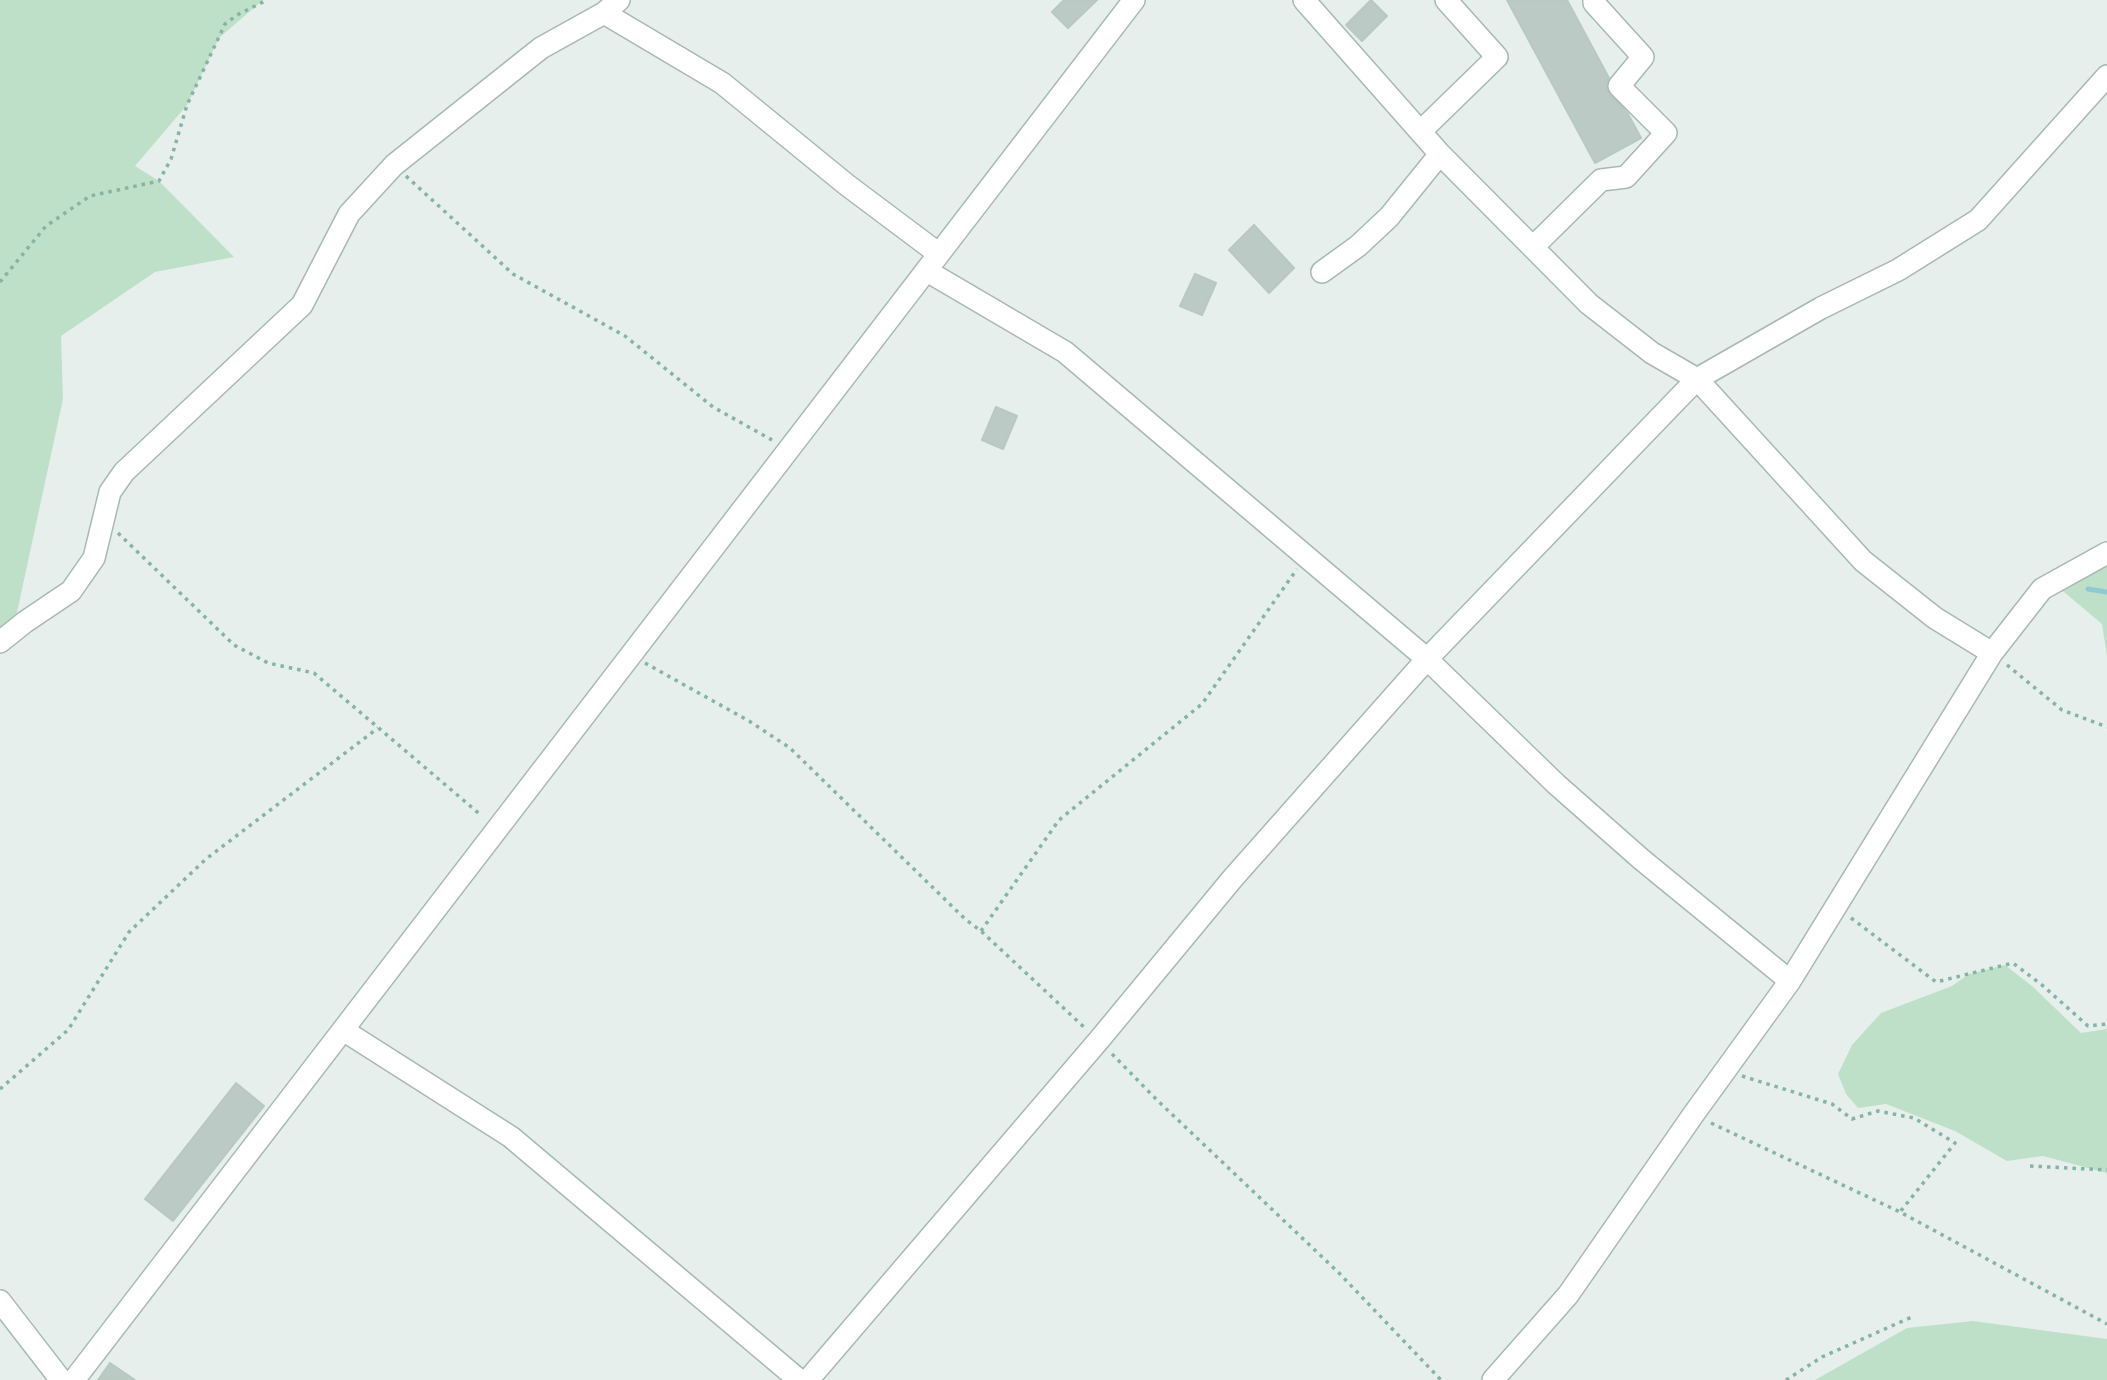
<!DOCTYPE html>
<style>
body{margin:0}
canvas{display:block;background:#e6efeb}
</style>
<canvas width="2107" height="1380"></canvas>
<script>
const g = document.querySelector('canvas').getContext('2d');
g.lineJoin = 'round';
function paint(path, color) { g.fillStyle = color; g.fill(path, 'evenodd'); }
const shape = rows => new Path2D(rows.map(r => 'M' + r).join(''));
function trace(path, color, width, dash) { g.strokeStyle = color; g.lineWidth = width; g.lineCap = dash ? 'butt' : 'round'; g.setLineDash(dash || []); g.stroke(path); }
const green = shape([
 [0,0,263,0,219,38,187,105,135,166,159,181,234,257,155,272,61,336,63,399,16,617,0,631],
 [2107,563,2107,656,2102,624,2058,587],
 [2005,965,2032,986,2081,1033,2107,1029,2107,1173,2043,1156,2007,1161,1955,1131,1886,1104,1858,1108,1846,1094,1838,1074,1852,1045,1881,1013,1952,986,1969,974],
 [1973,1321,2107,1339,2107,1380,1815,1380,1907,1328]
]);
const stream = shape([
 [2088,589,2107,592]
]);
const building = shape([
 [1064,0,1097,0,1068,28,1052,12,1064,0],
 [1371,0,1387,16,1362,41,1346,25,1371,0],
 [1507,0,1567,0,1609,78,1606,84,1607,90,1628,114,1641,138,1595,163,1507,0],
 [1254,225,1294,268,1269,293,1229,250,1254,225],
 [1195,274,1216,283,1202,315,1180,306,1195,274],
 [996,407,1017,416,1003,449,982,440,996,407],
 [236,1083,264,1106,173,1221,145,1199,236,1083],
 [110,1363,135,1380,98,1380,110,1363]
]);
const path = shape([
 [406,176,513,274,625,336,713,407,772,440],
 [0,282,46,226,90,196,159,181,171,159,187,105,225,24,237,15,267,0],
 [118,533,234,645,268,663,314,673,482,816],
 [645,663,749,721,790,748,965,919,981,931,1086,1029],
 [2007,665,2062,710,2107,727],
 [1851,918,1936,982,2013,963,2042,985,2088,1026,2107,1024],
 [981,931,1059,820,1202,704,1297,569],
 [1112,1054,1158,1101,1339,1273,1441,1380],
 [1742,1076,1832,1104,1852,1119,1878,1111,1914,1118,1955,1143,1900,1212],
 [0,1089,68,1030,129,932,206,859,378,728],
 [1711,1123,1900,1212,2107,1324],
 [2030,1166,2107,1170],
 [1786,1380,1822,1357,1914,1316]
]);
const minor = shape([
 [1304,0,1440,154,1589,304,1652,353,1697,379,1863,561,1935,618,1992,653],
 [604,13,722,83,847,185,939,254],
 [1421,131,1497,57,1446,0],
 [1533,247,1601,180,1626,177,1666,133,1619,86,1643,57,1594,3,1594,0],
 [927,271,1065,352,1427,659,1556,784,1641,859,1790,981],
 [1322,272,1358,246,1389,217,1440,154],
 [0,642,25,622,71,591,94,558,110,492,124,472,302,305,349,214,394,165,541,48,604,13,619,0],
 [343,1030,511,1137,799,1380],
 [0,1301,61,1380],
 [74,1380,1134,0],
 [808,1380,1099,1040,1233,878,1427,659,1697,379,1821,308,1898,270,1978,220,2107,76],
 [1493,1380,1568,1295,1693,1115,1790,981,1992,653,2042,589,2107,553]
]);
paint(green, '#bfe0c8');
trace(stream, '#8ec9d4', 5);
paint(building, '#bbcac4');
trace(building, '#b8c9c2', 2);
trace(minor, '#a8b8b2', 24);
trace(path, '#86b3a5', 3.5, [3.5, 5]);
trace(minor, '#fff', 21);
</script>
